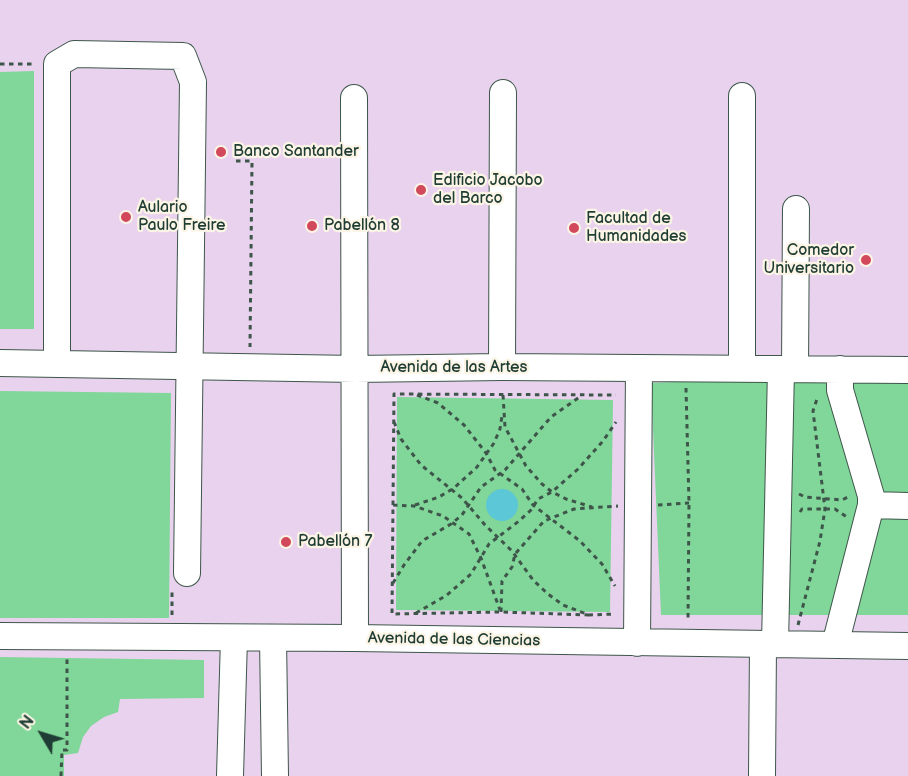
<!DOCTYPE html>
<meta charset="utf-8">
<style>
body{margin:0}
#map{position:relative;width:908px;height:776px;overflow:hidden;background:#f1e6c9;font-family:"Balsamiq Sans",sans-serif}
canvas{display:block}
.north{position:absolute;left:12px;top:704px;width:60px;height:60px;-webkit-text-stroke:4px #fcf5e5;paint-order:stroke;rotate:308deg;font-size:16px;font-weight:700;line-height:24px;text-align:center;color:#1f3d34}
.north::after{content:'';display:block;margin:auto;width:21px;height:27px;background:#1f3d34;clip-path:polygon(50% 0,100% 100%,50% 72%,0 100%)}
</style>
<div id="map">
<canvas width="908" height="776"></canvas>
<div class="north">N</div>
</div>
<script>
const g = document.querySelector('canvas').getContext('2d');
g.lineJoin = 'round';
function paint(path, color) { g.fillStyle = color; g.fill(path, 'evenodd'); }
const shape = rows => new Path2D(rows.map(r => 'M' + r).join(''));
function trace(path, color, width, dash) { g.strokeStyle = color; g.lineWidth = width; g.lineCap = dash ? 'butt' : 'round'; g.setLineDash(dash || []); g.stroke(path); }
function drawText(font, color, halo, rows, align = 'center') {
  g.font = font + ' "Balsamiq Sans",sans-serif'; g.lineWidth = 4.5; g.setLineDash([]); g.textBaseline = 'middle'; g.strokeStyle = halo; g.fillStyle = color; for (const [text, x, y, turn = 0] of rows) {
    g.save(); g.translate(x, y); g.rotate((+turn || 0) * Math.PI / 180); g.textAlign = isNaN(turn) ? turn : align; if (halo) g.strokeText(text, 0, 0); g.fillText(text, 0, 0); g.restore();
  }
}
const built = shape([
 [0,0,908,0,908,776,0,776]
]);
const green = shape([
 [34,71,34,329,0,329,0,72],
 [770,378,908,384,908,615,661,615,651,383],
 [0,391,171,393,169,618,0,618],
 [397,397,613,400,610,612,396,610],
 [0,657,204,660,204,698,120,699,118,712,104,717,91,726,83,737,78,753,64,755,64,776,0,776]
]);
const water = shape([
 '486 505a16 16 0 1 1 32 0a16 16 0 1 1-32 0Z'
]);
const path = shape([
 [0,64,35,64],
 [236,161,252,161,250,347],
 [640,236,663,235],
 [686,388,689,503,688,620],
 [417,395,438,403,464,425,486,453,495,470,522,489,533,505,580,541,602,564,615,586],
 [503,395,505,427,526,466,542,484,552,492,566,499,592,507],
 [394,422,401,439,421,465,462,498,485,525,512,551,533,580,548,594,563,605,589,615,615,614],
 [799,494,805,497,842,500,850,496],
 [393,505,414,506,443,516,469,534,481,558,500,610],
 [415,505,439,497,454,488,477,467,494,443,500,429,502,416],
 [658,505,689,503],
 [800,512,802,509,835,509,847,517],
 [393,583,404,565,422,541,451,524,462,515,481,487,505,470,551,417,581,396],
 [501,612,502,581,512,567,515,554,544,521,574,509,618,506],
 [416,613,447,595,471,574,489,544,519,521,531,510,538,499,552,492,578,469,603,441,616,422],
 [172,615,172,589],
 [589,615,501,612,392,614,394,394,616,395],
 [798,625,820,541,825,509,813,411,818,396],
 [61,776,62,750,67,750,67,657]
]);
const minor = shape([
 [354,98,355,638],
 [0,363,355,369,502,367,908,370],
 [57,364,57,64,74,54,183,56,193,82,187,573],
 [502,367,503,93],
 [742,369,742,96],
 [795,369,796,209],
 [871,505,908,506],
 [0,636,355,638,908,646],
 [273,638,275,776],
 [637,643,639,368],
 [775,644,781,369],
 [835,645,871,505,871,496,840,390,840,369],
 [230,776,234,638],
 [762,776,763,644]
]);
const markers = [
 [221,152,6,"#d1495b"],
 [421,190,6,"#d1495b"],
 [126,217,6,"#d1495b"],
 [312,226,6,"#d1495b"],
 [574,228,6,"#d1495b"],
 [866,260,6,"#d1495b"],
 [286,542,6,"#d1495b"]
];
const poiNames = [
 ["Banco Santander",233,152],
 ["Edificio Jacobo",433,181],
 ["del Barco",433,199],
 ["Aulario",138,208],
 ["Paulo Freire",138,226],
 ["Facultad de",586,219],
 ["Humanidades",586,237],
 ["Pabellón 8",324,226],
 ["Comedor",854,251,"right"],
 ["Universitario",854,269,"right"],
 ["Pabellón 7",298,542]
];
const streetNames = [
 ["Avenida de las Artes",454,368],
 ["Avenida de las Ciencias",454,640,1]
];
paint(built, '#e8d2ee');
paint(green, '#81d699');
paint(water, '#5cc7d6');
trace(minor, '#3e564a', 28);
trace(path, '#3e564a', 3, [4.5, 4.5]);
trace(minor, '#fff', 26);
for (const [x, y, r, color] of markers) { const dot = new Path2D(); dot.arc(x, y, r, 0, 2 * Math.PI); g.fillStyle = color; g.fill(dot); trace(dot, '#fcf5e5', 2); }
drawText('16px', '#1f3d34', '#fcf5e5', poiNames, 'left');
drawText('16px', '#1f3d34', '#fcf5e5', streetNames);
</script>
